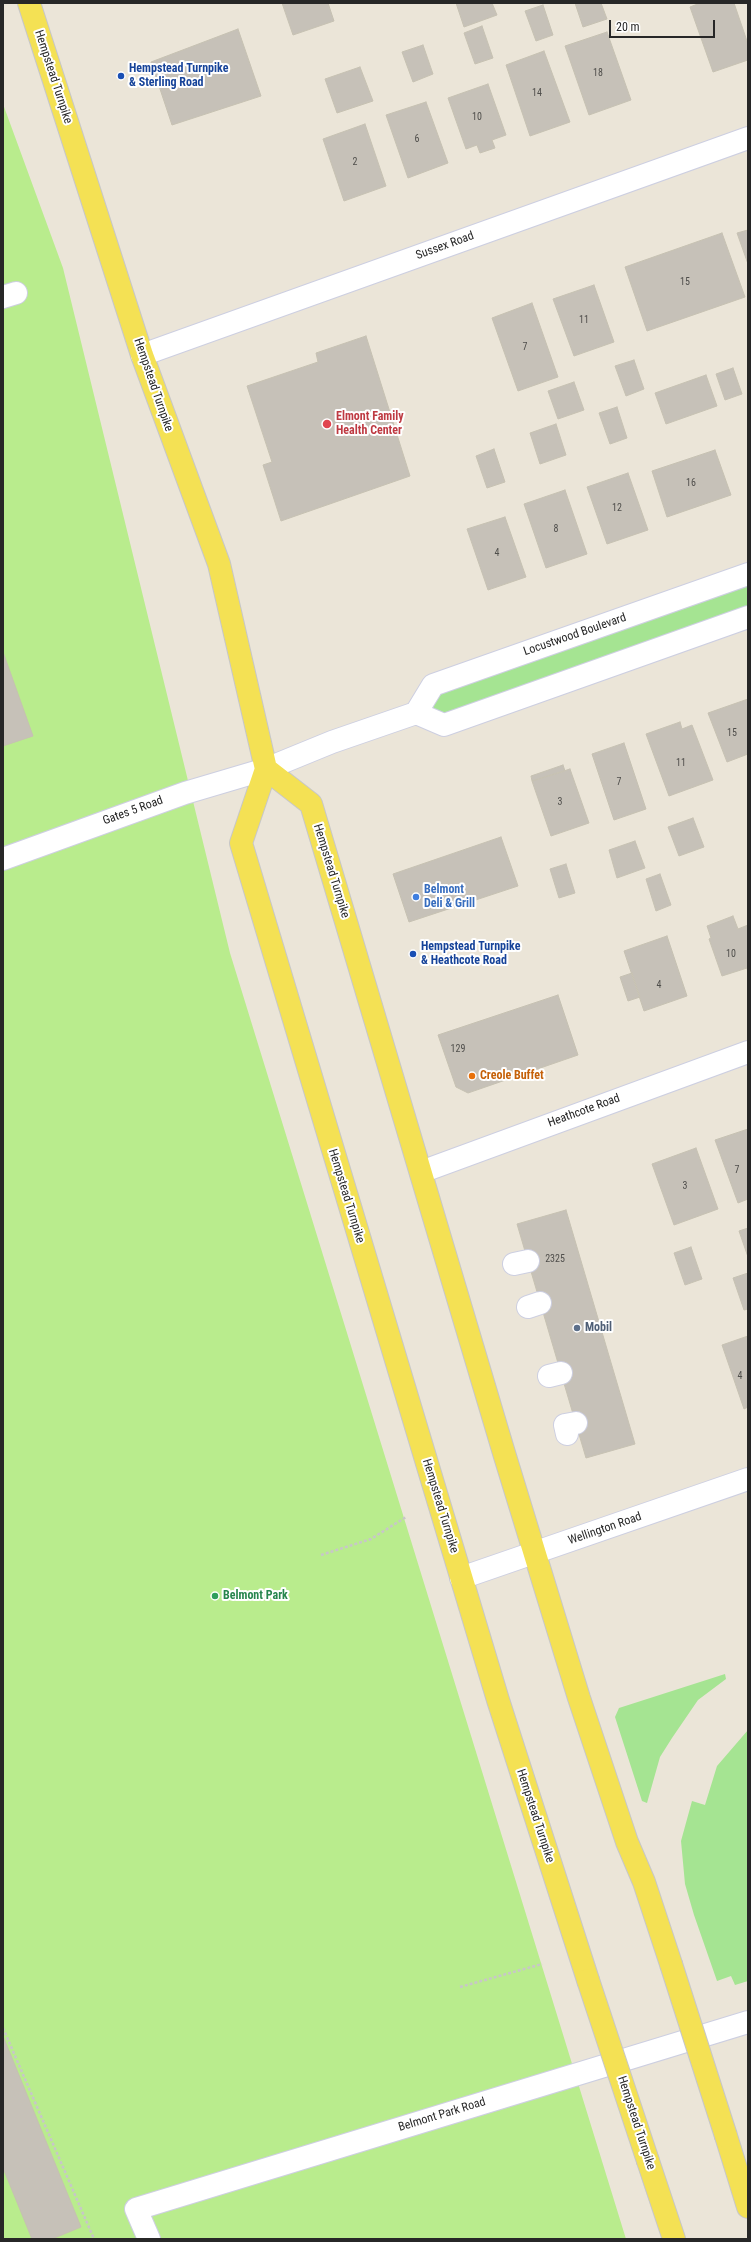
<!DOCTYPE html>
<style>
body{margin:0}
#map{position:relative;width:751px;height:2242px;overflow:hidden;background:#ebe5d8;font-family:"Roboto Condensed",sans-serif}
canvas{display:block}
.frame{position:absolute;inset:0;border:4px solid #272727;pointer-events:none}
.scale{position:absolute;left:609px;top:20px;width:106px;height:18px;box-sizing:border-box;border:2px solid #272727;border-top:0;padding-left:5px;font-size:12px;line-height:14px;white-space:nowrap;color:#272727;-webkit-text-stroke:3px #fff;paint-order:stroke}
</style>
<div id="map">
<canvas width="751" height="2242"></canvas>
<div class="frame"></div>
<div class="scale">20 m</div>
</div>
<script>
const g = document.querySelector('canvas').getContext('2d');
g.lineJoin = 'round';
function paint(path, color) { g.fillStyle = color; g.fill(path, 'evenodd'); }
const shape = rows => new Path2D(rows.map(r => 'M' + r).join(''));
function trace(path, color, width, dash) { g.strokeStyle = color; g.lineWidth = width; g.lineCap = dash ? 'butt' : 'round'; g.setLineDash(dash || []); g.stroke(path); }
function drawText(font, color, halo, rows, align = 'center') {
  g.font = font + ' "Roboto Condensed",sans-serif'; g.lineWidth = 4; g.setLineDash([]); g.textBaseline = 'middle'; g.strokeStyle = halo; g.fillStyle = color; for (const [text, x, y, turn = 0] of rows) {
    g.save(); g.translate(x, y); g.rotate((+turn || 0) * Math.PI / 180); g.textAlign = isNaN(turn) ? turn : align; if (halo) g.strokeText(text, 0, 0); g.fillText(text, 0, 0); g.restore();
  }
}
const green = shape([
 [748,574,748,617,444,725,416,713,433,685],
 [725,1674,726,1679,698,1700,672,1738,660,1757,647,1803,642,1801,615,1717,619,1708],
 [748,1730,748,1981,735,1985,731,1976,717,1981,694,1915,685,1884,681,1841,692,1801,705,1805,717,1766]
]);
const pitch = shape([
 [3,104,63,268,230,953,626,2239,3,2239]
]);
const building = shape([
 [282,3,328,3,334,21,293,35,282,3],
 [456,3,492,3,497,15,464,27,456,3],
 [575,3,601,3,607,19,583,27,575,3],
 [700,3,734,3,748,44,748,60,713,72,690,7,700,3],
 [543,5,553,35,536,41,525,11,543,5],
 [482,26,493,58,475,64,464,33,482,26],
 [238,29,261,96,172,125,151,62,238,29],
 [607,32,631,100,589,115,565,46,607,32],
 [423,45,433,74,413,82,402,52,423,45],
 [544,51,570,122,530,136,506,65,544,51],
 [360,67,373,101,337,113,325,79,360,67],
 [488,84,506,135,492,140,495,148,480,153,477,145,466,149,448,98,488,84],
 [426,102,448,163,408,178,386,115,426,102],
 [365,124,386,186,344,201,323,139,365,124],
 [748,230,748,264,737,233,748,230],
 [722,233,745,297,647,331,625,267,722,233],
 [594,285,614,342,574,356,553,299,594,285],
 [532,303,558,377,518,391,492,318,532,303],
 [366,336,410,476,281,521,263,465,272,462,247,386,318,362,316,353,366,336],
 [634,360,644,389,626,396,615,366,634,360],
 [733,368,742,394,725,400,716,374,733,368],
 [706,375,717,406,666,424,655,393,706,375],
 [574,382,584,410,558,419,548,391,574,382],
 [617,407,627,438,610,444,599,413,617,407],
 [556,424,566,455,540,464,530,433,556,424],
 [494,449,505,482,487,488,476,456,494,449],
 [715,450,731,495,667,517,652,471,715,450],
 [628,473,648,530,607,544,587,487,628,473],
 [565,490,587,554,546,568,524,504,565,490],
 [505,517,526,577,488,590,467,529,505,517],
 [3,652,33,736,3,746,3,652],
 [748,699,748,754,727,762,708,713,748,699],
 [680,722,682,729,692,725,713,780,669,796,646,734,680,722],
 [624,743,646,809,614,820,592,754,624,743],
 [563,765,565,771,532,781,531,776,563,765],
 [570,769,589,823,551,836,532,781,570,769],
 [693,818,704,847,679,856,668,827,693,818],
 [501,837,518,886,409,922,393,874,501,837],
 [635,841,645,868,617,878,609,850,635,841],
 [566,864,575,893,559,898,550,869,566,864],
 [660,874,671,905,656,911,646,879,660,874],
 [733,916,738,929,748,925,748,972,747,968,722,976,709,939,711,938,707,926,733,916],
 [667,936,687,996,644,1011,624,951,667,936],
 [632,973,640,997,628,1001,620,977,632,973],
 [558,995,578,1055,468,1093,456,1087,438,1035,558,995],
 [748,1129,748,1199,738,1203,715,1140,748,1129],
 [696,1148,718,1209,674,1225,652,1164,696,1148],
 [566,1210,635,1444,586,1458,517,1224,566,1210],
 [748,1228,748,1257,739,1231,748,1228],
 [691,1247,702,1279,685,1285,674,1253,691,1247],
 [748,1273,748,1309,744,1310,733,1278,748,1273],
 [748,1336,748,1407,744,1409,722,1345,748,1336],
 [3,2036,81,2227,52,2239,32,2239,3,2168,3,2036]
]);
const path = shape([
 [321,1555,371,1539,406,1517],
 [460,1987,542,1964],
 [3,2028,94,2239]
]);
const minor = shape([
 [3,297,16,293],
 [142,355,748,138],
 [416,713,444,725,748,617],
 [3,859,185,793,266,769,332,742,416,713,433,685,748,574],
 [421,1172,748,1052],
 [514,1264,528,1261],
 [528,1307,540,1303],
 [549,1376,561,1373],
 [567,1434,565,1425,576,1423],
 [461,1578,748,1479],
 [149,2239,136,2209,748,2022]
]);
const major = shape([
 [29,3,142,355,219,564,266,769,241,843,498,1700,588,1980],
 [266,769,311,804,504,1453,579,1698,627,1842,644,1882,671,1964],
 [726,2136,748,2207],
 [648,2161,674,2239]
]);
const majorBridge = shape([
 [671,1964,726,2136],
 [588,1980,648,2161]
]);
const markers = [
 [121,76,4,"#1a4fb4"],
 [327,424,5,"#e0444e"],
 [416,897,4,"#3f7fe0"],
 [413,954,4,"#1a4fb4"],
 [472,1076,4,"#e8710a"],
 [577,1328,4,"#5c6f8a"],
 [215,1596,4,"#2e9e5b"]
];
const numberNames = [
 ["18",598,73],
 ["14",537,93],
 ["10",477,117],
 ["6",417,139],
 ["2",355,162],
 ["15",685,282],
 ["11",584,320],
 ["7",525,347],
 ["16",691,483],
 ["12",617,508],
 ["8",556,529],
 ["4",497,553],
 ["15",732,733],
 ["11",681,763],
 ["7",619,782],
 ["3",560,802],
 ["10",731,954],
 ["4",659,985],
 ["129",458,1049],
 ["7",737,1170],
 ["3",685,1186],
 ["2325",555,1259],
 ["4",740,1376]
];
const transitNames = [
 ["Hempstead Turnpike",129,69],
 ["& Sterling Road",129,83],
 ["Hempstead Turnpike",421,947],
 ["& Heathcote Road",421,961]
];
const streetNames = [
 ["Hempstead Turnpike",53,77,72],
 ["Sussex Road",445,246,-20],
 ["Hempstead Turnpike",153,385,71],
 ["Locustwood Boulevard",575,635,-19],
 ["Gates 5 Road",133,811,-20],
 ["Hempstead Turnpike",331,871,73],
 ["Heathcote Road",584,1111,-20],
 ["Hempstead Turnpike",346,1196,73],
 ["Hempstead Turnpike",440,1506,73],
 ["Wellington Road",605,1529,-19],
 ["Hempstead Turnpike",535,1816,72],
 ["Belmont Park Road",442,2115,-17],
 ["Hempstead Turnpike",636,2123,72]
];
const healthNames = [
 ["Elmont Family",336,417],
 ["Health Center",336,431]
];
const shopNames = [
 ["Belmont",424,890],
 ["Deli & Grill",424,904]
];
const foodNames = [
 ["Creole Buffet",480,1076]
];
const serviceNames = [
 ["Mobil",585,1328]
];
const leisureNames = [
 ["Belmont Park",223,1596]
];
paint(green, '#a5e492');
paint(pitch, '#b9ec8d');
paint(building, '#c6c1b8');
trace(building, '#c6c1b2', 1);
trace(minor, '#cdcfe1', 24);
trace(major, '#c7c7c7', 24);
trace(path, '#c7c7c7', 2.5, [3, 2]);
trace(minor, '#fff', 22);
trace(major, '#f4e154', 22);
trace(majorBridge, '#c7c7c7', 24, []);
trace(majorBridge, '#f4e154', 22);
for (const [x, y, r, color] of markers) { const dot = new Path2D(); dot.arc(x, y, r, 0, 2 * Math.PI); g.fillStyle = color; g.fill(dot); trace(dot, '#fff', 1.5); }
drawText('10px', '#4f4e4b', null, numberNames);
drawText('bold 12px', '#164399', '#fff', transitNames, 'left');
drawText('12px', '#272727', '#fff', streetNames);
drawText('bold 12px', '#be3a42', '#fff', healthNames, 'left');
drawText('bold 12px', '#366cbe', '#fff', shopNames, 'left');
drawText('bold 12px', '#c56008', '#fff', foodNames, 'left');
drawText('bold 12px', '#4e5e75', '#fff', serviceNames, 'left');
drawText('bold 12px', '#27864d', '#fff', leisureNames, 'left');
</script>
